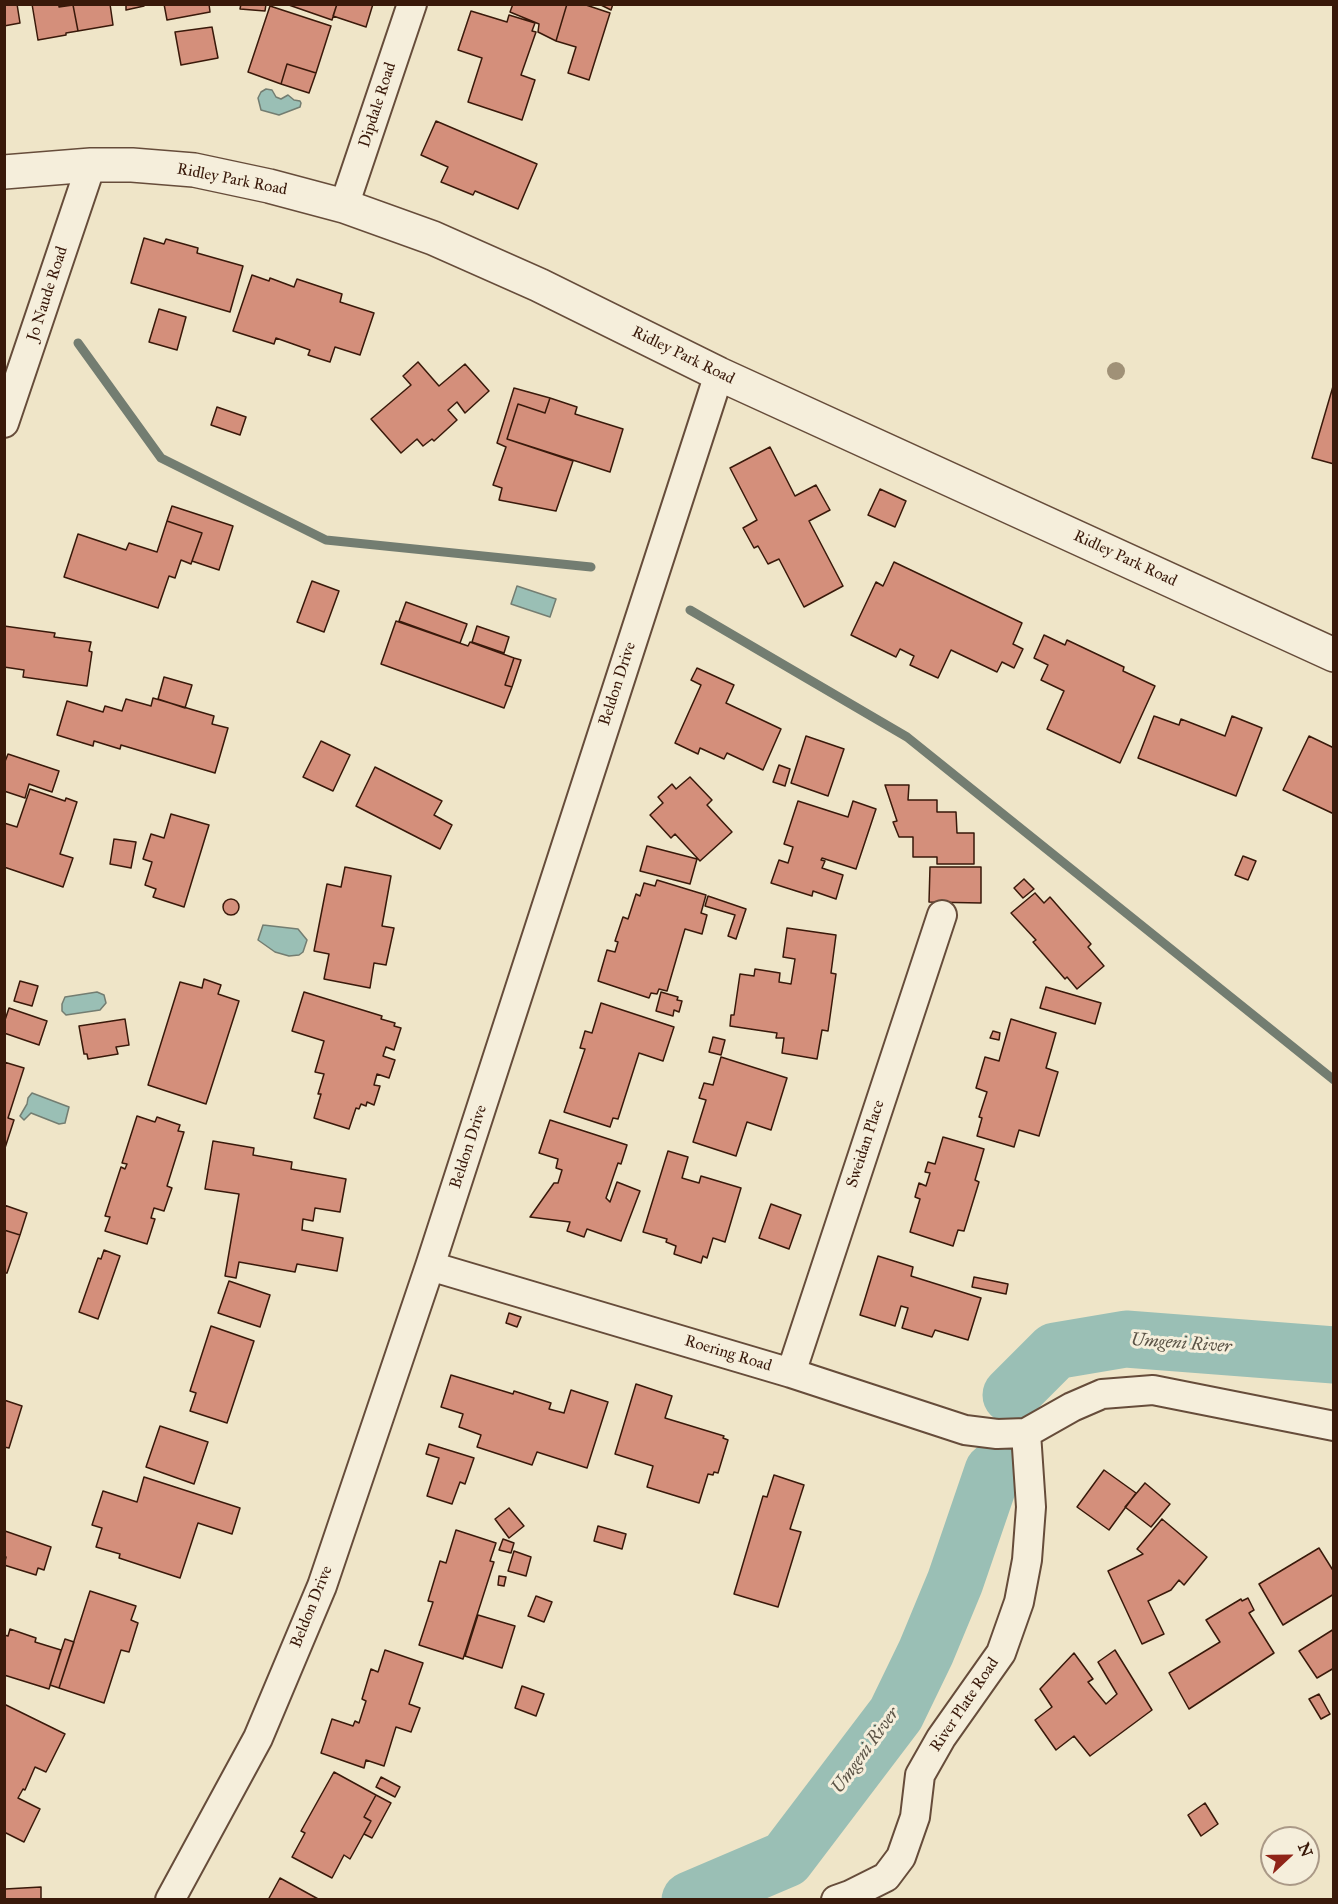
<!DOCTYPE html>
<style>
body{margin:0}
#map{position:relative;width:1338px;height:1904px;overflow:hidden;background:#efe5c8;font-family:"IM FELL Great Primer",serif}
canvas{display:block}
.frame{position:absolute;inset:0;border:6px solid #39190a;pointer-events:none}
.north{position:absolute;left:1260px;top:1826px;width:60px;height:60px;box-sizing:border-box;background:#f5eedb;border:2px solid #aa9987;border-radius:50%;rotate:68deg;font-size:16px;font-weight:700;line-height:24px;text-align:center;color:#39190a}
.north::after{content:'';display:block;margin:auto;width:21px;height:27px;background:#8f2418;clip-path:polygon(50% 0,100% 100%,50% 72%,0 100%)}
</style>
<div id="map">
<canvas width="1338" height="1904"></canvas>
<div class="frame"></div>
<div class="north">N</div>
</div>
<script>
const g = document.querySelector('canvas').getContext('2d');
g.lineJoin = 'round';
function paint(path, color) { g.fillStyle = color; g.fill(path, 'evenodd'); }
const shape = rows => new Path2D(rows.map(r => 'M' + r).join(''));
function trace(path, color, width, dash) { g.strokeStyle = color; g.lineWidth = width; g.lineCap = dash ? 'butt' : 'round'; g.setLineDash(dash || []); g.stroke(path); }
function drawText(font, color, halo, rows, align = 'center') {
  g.font = font + ' "IM FELL Great Primer",serif'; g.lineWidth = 6; g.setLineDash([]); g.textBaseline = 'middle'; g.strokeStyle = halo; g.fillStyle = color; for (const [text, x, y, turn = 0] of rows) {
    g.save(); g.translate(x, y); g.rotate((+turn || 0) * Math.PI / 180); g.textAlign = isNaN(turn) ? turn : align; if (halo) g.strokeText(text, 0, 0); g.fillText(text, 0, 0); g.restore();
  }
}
const water = shape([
 [266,89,272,90,276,97,281,99,288,95,294,100,300,101,301,103,300,107,279,115,261,110,258,98,261,92,266,89],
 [517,586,556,599,550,617,511,604,517,586],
 [263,925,298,929,307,940,303,952,299,955,289,956,275,952,258,940,263,925],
 [97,992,104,995,106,1003,100,1010,66,1015,62,1011,62,1004,65,997,97,992],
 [32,1093,69,1107,65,1123,59,1124,31,1113,24,1120,20,1116,27,1104,28,1098,32,1093]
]);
const stream = shape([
 [78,343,161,458,326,540,591,567],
 [690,610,907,737,1334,1080]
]);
const river = shape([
 [1011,1395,1055,1351,1126,1339,1334,1355],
 [690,1900,786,1859,896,1714,926,1652,955,1582,993,1471]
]);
const building = shape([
 [4,4,17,4,20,23,4,26,4,4],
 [32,4,59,4,59,7,73,5,78,31,66,33,66,35,38,40,32,4],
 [59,4,110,4,113,25,78,31,73,5,59,7,59,4],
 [126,4,144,4,144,6,126,10,126,4],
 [164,4,209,4,210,12,167,20,164,4],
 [241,4,266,4,265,11,240,9,241,4],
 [286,4,337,4,332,20,286,4],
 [337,4,373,4,366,27,333,16,337,4],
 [513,4,567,4,556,41,538,32,539,24,510,12,513,4],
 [567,4,583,4,610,13,589,80,568,73,576,47,556,41,567,4],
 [599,4,613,4,611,10,599,4],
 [270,6,331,26,316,73,287,64,281,84,248,72,270,6],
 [471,11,507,22,509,15,535,23,532,31,536,32,521,75,535,80,522,120,468,102,482,58,458,50,471,11],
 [212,27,218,58,181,65,175,32,212,27],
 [287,64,316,73,309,93,281,84,287,64],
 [436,121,537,164,518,209,475,191,473,195,441,182,448,167,421,155,436,121],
 [144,238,164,244,166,239,198,248,197,253,243,266,230,312,131,283,144,238],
 [252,275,269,281,270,278,294,287,297,279,342,294,340,302,374,313,360,355,335,347,330,362,308,355,310,350,276,338,274,344,233,331,252,275],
 [159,309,186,317,177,350,149,342,159,309],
 [418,362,439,386,465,364,489,391,465,413,457,402,448,410,457,420,434,441,432,439,423,446,417,439,401,453,371,419,411,385,403,376,418,362],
 [1334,383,1334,464,1312,458,1334,383],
 [514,388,550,398,545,413,518,404,507,439,573,461,556,511,499,500,502,488,493,485,506,447,497,443,514,388],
 [550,398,577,407,575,414,623,429,610,472,507,439,518,404,545,413,550,398],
 [217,407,246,417,240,435,211,425,217,407],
 [770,447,795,496,816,485,830,510,809,521,843,586,804,607,779,559,768,564,758,546,754,548,743,528,757,520,730,468,770,447],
 [880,489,906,501,895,527,868,515,880,489],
 [172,506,233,526,219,570,192,561,202,533,167,521,172,506],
 [167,521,202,533,191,564,181,560,175,578,169,576,158,608,64,577,78,534,126,550,129,543,157,552,167,521],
 [894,562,1022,623,1013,644,1023,649,1014,668,1002,662,997,672,951,650,938,678,910,665,914,656,900,649,896,657,851,635,876,582,883,586,894,562],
 [312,581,339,591,324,632,297,622,312,581],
 [406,602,467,624,460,643,399,621,406,602],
 [396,621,468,646,470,642,514,658,505,685,512,687,504,708,381,664,396,621],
 [4,626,55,633,54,637,91,642,89,651,92,652,87,686,23,677,24,670,4,667,4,626],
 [477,626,509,637,504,653,472,642,477,626],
 [1044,635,1065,645,1067,640,1124,667,1123,671,1155,686,1120,763,1047,729,1064,691,1041,680,1048,665,1034,658,1044,635],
 [514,658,521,660,512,687,505,685,514,658],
 [697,668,734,685,726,703,781,729,763,770,727,753,724,759,700,748,698,754,675,743,701,685,691,680,697,668],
 [164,677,192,685,185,708,158,699,164,677],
 [153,698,214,716,212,724,228,728,215,773,121,745,120,749,94,741,93,746,57,735,67,701,103,712,105,706,122,711,126,699,151,706,153,698],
 [1154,716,1179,725,1181,719,1225,736,1232,716,1262,728,1236,796,1138,758,1154,716],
 [806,736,844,749,828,796,791,783,806,736],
 [1309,736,1334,748,1334,814,1283,790,1309,736],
 [321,741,350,755,333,791,303,777,321,741],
 [8,754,59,771,52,792,29,784,25,798,4,791,4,764,8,754],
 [779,765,790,769,785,786,773,782,779,765],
 [375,767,442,801,434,815,452,825,440,849,356,806,375,767],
 [690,777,712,800,707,805,732,832,700,861,675,834,671,838,650,815,663,803,658,797,672,784,676,789,690,777],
 [885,785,909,785,908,800,937,800,937,812,956,812,957,833,974,833,974,864,937,864,937,857,913,857,913,837,899,837,893,822,897,821,885,785],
 [30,789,65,801,66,798,77,802,60,854,73,858,63,887,4,867,4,823,17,827,30,789],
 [798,801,848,817,853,801,876,809,856,869,822,858,821,860,825,861,822,868,843,875,836,899,813,891,812,896,771,883,779,860,788,863,793,847,784,844,798,801],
 [171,814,209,825,184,907,153,897,156,889,145,885,152,862,143,859,151,834,164,838,171,814],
 [114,839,136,842,131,868,110,864,114,839],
 [647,846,697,859,690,884,640,871,647,846],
 [1243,856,1256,861,1248,880,1235,875,1243,856],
 [345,867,391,876,382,926,394,928,386,965,374,963,370,988,324,979,329,954,314,951,327,884,341,887,345,867],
 [930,867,981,867,981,903,929,902,930,867],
 [1024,879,1034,889,1023,898,1014,888,1024,879],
 [657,880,706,895,701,913,707,915,702,934,685,929,667,991,659,989,657,994,651,993,649,998,598,981,607,950,615,952,618,942,615,941,623,917,628,919,636,894,640,896,644,883,655,886,657,880],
 [1035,893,1044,903,1050,897,1091,944,1088,947,1104,966,1077,989,1067,977,1065,979,1033,942,1036,940,1011,913,1035,893],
 [708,896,746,909,736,939,728,936,735,915,705,906,708,896],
 '223 907a8 8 0 1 1 16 0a8 8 0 1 1-16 0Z',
 [787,928,836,935,831,973,836,974,828,1031,822,1030,817,1059,782,1053,784,1038,776,1038,777,1033,730,1026,731,1015,734,1015,740,974,754,976,755,969,780,973,779,982,791,984,795,959,783,957,787,928],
 [204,979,221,985,218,994,239,1001,206,1104,148,1085,180,982,202,988,204,979],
 [20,981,38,986,32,1006,14,1001,20,981],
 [1046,987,1101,1003,1095,1024,1040,1008,1046,987],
 [304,992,382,1016,381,1019,395,1023,394,1026,401,1028,394,1050,386,1047,383,1056,395,1060,389,1078,377,1074,374,1085,380,1086,374,1105,367,1102,366,1106,361,1104,359,1109,356,1108,349,1129,314,1118,321,1094,318,1094,324,1074,315,1072,324,1041,292,1031,304,992],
 [661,992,678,997,677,1000,682,1001,679,1012,674,1010,673,1016,656,1011,661,992],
 [601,1003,674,1027,663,1061,639,1053,618,1119,613,1118,610,1127,564,1112,585,1049,580,1048,585,1031,592,1033,601,1003],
 [9,1008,47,1021,39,1045,4,1033,4,1023,9,1008],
 [125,1019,129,1045,116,1047,118,1054,88,1059,87,1054,84,1054,79,1026,125,1019],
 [1011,1019,1056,1033,1046,1068,1058,1072,1039,1136,1019,1130,1014,1147,977,1136,982,1118,979,1117,987,1092,976,1088,985,1057,999,1061,1011,1019],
 [993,1031,1000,1033,999,1040,990,1038,993,1031],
 [713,1037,725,1040,721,1055,709,1052,713,1037],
 [721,1057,787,1078,771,1130,747,1122,736,1156,693,1142,706,1100,699,1098,704,1083,713,1085,721,1057],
 [4,1062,24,1068,8,1118,14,1120,4,1151,4,1062],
 [137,1116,155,1122,157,1117,180,1125,178,1131,184,1132,167,1186,172,1188,164,1211,154,1208,151,1218,155,1219,147,1244,105,1231,110,1217,105,1216,121,1167,125,1169,127,1164,122,1163,137,1116],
 [550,1120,627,1145,621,1164,618,1163,606,1198,610,1202,617,1182,640,1191,621,1241,587,1229,584,1237,567,1231,570,1222,530,1217,554,1183,558,1183,562,1170,556,1168,558,1159,539,1153,550,1120],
 [943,1137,984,1149,975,1180,979,1182,964,1231,958,1230,953,1246,910,1232,920,1199,915,1197,919,1183,926,1186,930,1173,925,1172,928,1162,935,1164,943,1137],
 [213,1141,254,1148,253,1155,292,1162,291,1169,346,1179,340,1212,315,1208,313,1221,303,1219,302,1230,343,1238,337,1271,297,1264,295,1272,239,1262,236,1278,225,1276,239,1194,205,1189,213,1141],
 [668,1151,688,1157,682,1178,699,1183,701,1176,741,1188,725,1242,713,1238,707,1258,703,1256,701,1263,674,1254,676,1246,666,1242,667,1239,643,1232,668,1151],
 [771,1204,801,1215,789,1249,759,1238,771,1204],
 [4,1205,27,1213,20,1235,4,1230,4,1205],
 [4,1230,20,1235,7,1273,4,1273,4,1230],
 [104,1250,120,1256,98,1319,79,1312,98,1258,101,1259,104,1250],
 [878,1256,913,1267,911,1276,981,1298,968,1340,935,1330,932,1337,902,1328,908,1308,901,1306,895,1326,860,1315,878,1256],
 [974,1277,1008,1284,1006,1294,972,1287,974,1277],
 [229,1281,270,1295,260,1327,218,1313,229,1281],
 [509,1313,521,1317,517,1327,506,1323,509,1313],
 [211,1326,254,1341,227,1423,190,1411,196,1393,190,1391,211,1326],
 [451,1375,513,1394,514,1391,551,1403,549,1409,564,1413,571,1390,608,1402,587,1468,537,1452,532,1465,477,1447,481,1435,459,1427,463,1414,441,1407,451,1375],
 [636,1384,672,1396,665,1418,724,1436,723,1438,728,1440,718,1473,714,1472,713,1475,708,1474,699,1503,647,1487,653,1466,615,1454,636,1384],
 [4,1400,22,1406,9,1448,4,1447,4,1400],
 [160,1426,208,1442,194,1484,146,1467,160,1426],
 [429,1444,474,1458,465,1484,460,1482,452,1504,427,1496,439,1458,426,1454,429,1444],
 [1104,1470,1136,1493,1109,1530,1077,1507,1104,1470],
 [774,1475,804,1485,790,1529,801,1532,778,1607,734,1594,763,1496,767,1497,774,1475],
 [144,1477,240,1508,232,1534,198,1523,180,1578,119,1558,120,1554,96,1547,102,1528,92,1525,103,1491,137,1502,144,1477],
 [1145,1483,1170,1504,1151,1527,1125,1507,1145,1483],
 [509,1508,524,1526,509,1538,495,1519,509,1508],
 [1162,1519,1207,1557,1184,1585,1179,1580,1171,1590,1148,1601,1164,1634,1142,1644,1108,1571,1143,1554,1137,1549,1162,1519],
 [598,1526,626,1534,622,1549,594,1541,598,1526],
 [456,1530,496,1543,490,1561,494,1562,463,1659,419,1645,433,1602,428,1601,440,1561,446,1563,456,1530],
 [5,1531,51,1547,44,1570,38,1568,36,1575,4,1565,6,1557,4,1557,5,1531],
 [503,1539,514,1543,511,1553,499,1550,503,1539],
 [1319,1548,1334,1572,1334,1594,1283,1625,1259,1584,1319,1548],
 [514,1551,531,1557,526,1576,508,1571,514,1551],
 [499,1576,506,1577,504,1586,498,1585,499,1576],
 [90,1591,136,1606,131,1620,138,1623,129,1652,121,1650,104,1703,59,1688,90,1591],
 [536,1596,552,1602,544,1622,528,1616,536,1596],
 [1248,1598,1254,1610,1249,1613,1274,1653,1189,1709,1169,1673,1220,1642,1206,1620,1241,1599,1242,1601,1248,1598],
 [478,1615,515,1626,502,1668,465,1656,478,1615],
 [10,1629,36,1638,35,1642,61,1650,49,1689,4,1675,4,1635,8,1636,10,1629],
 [1334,1629,1334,1668,1317,1678,1299,1651,1334,1629],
 [65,1639,74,1642,59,1688,50,1685,65,1639],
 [385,1650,423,1663,409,1704,420,1708,411,1732,396,1727,384,1766,366,1760,364,1768,321,1753,332,1719,353,1726,355,1721,359,1723,366,1701,362,1699,371,1669,378,1672,385,1650],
 [1115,1650,1152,1710,1090,1756,1074,1736,1056,1750,1035,1720,1052,1707,1040,1689,1074,1653,1093,1679,1088,1682,1106,1704,1117,1694,1098,1662,1115,1650],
 [522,1686,544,1694,536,1716,515,1708,522,1686],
 [1319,1694,1330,1714,1321,1719,1309,1699,1319,1694],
 [4,1704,65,1734,46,1772,35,1767,25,1790,23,1789,18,1798,40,1809,24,1842,4,1832,4,1704],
 [334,1772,376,1795,364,1817,371,1821,350,1859,344,1855,332,1878,292,1857,305,1833,301,1831,334,1772],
 [381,1777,400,1787,395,1797,376,1787,381,1777],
 [376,1795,391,1803,372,1838,364,1834,371,1821,364,1817,376,1795],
 [1205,1803,1218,1824,1201,1836,1188,1815,1205,1803],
 [280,1878,320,1900,268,1900,280,1878],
 [4,1881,5,1889,41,1887,41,1900,4,1900,4,1881]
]);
const minor = shape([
 [344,206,412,4],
 [4,423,91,165],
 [430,1266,791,1373,965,1430,997,1434,1026,1433,1072,1407,1102,1394,1153,1390,1334,1426],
 [791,1373,942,915],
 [170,1900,258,1738,322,1586,430,1266,719,374],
 [836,1900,850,1895,886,1877,901,1857,915,1817,920,1775,941,1738,1001,1653,1019,1602,1027,1560,1031,1507,1026,1433]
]);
const tertiary = shape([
 [4,172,91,165,132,165,194,170,269,186,344,206,433,238,539,285,719,374,1334,655]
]);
const trees = [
 [1116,371]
];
const streetNames = [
 ["Dipdale Road",378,105,-72],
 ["Ridley Park Road",232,180,11],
 ["Jo Naude Road",48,294,-72],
 ["Ridley Park Road",683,356,26],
 ["Ridley Park Road",1125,559,25],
 ["Beldon Drive",618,684,-72],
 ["Sweidan Place",866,1144,-72],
 ["Beldon Drive",469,1147,-72],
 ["Roering Road",728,1354,17],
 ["Beldon Drive",312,1607,-68],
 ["River Plate Road",965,1705,-56]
];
const waterNames = [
 ["Umgeni River",1181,1344,4],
 ["Umgeni River",866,1751,-54]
];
paint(water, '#9abfb5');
trace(water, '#737d71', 1.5);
trace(stream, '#737d71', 9);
trace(river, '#9abfb5', 57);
paint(building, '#d48f7b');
trace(building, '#39190a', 1.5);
trace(minor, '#664c3a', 32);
trace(tertiary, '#664c3a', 36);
trace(minor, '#f5eedb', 28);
trace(tertiary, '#f5eedb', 33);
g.fillStyle = '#a09177';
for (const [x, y] of trees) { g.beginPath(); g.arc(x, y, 9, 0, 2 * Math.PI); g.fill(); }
drawText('16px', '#39190a', '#f5eedb', streetNames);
drawText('italic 18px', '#5b5346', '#f5eedb', waterNames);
</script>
